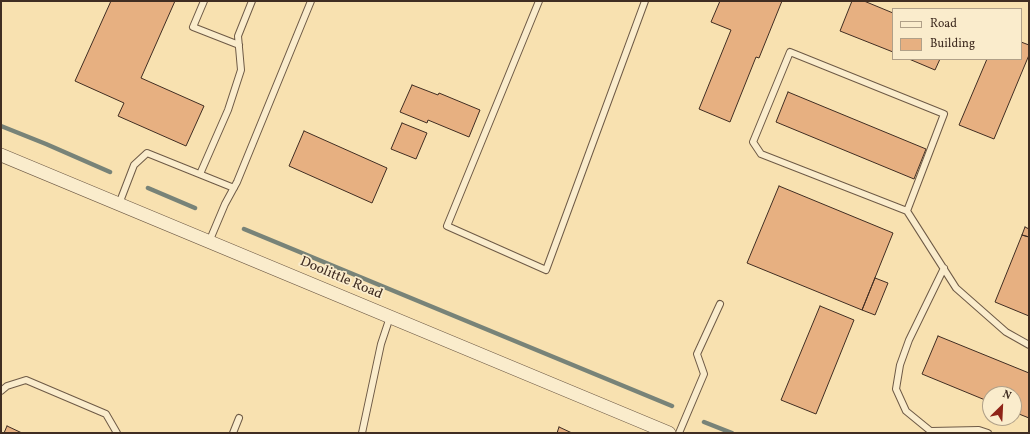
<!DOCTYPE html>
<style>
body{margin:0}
#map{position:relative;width:1030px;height:434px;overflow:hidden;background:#f8e1b0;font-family:Vollkorn,serif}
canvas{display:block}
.frame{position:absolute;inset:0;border:2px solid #402d22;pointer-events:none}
.legend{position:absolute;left:892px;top:8px;width:130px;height:52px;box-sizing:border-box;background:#faeccc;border:1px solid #b0a088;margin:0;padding:5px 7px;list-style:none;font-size:12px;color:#402d22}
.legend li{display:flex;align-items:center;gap:8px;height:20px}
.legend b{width:20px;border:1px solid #b0a088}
.north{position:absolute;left:982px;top:386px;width:40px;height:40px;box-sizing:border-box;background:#faeccc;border:1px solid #b0a088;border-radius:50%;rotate:24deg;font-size:11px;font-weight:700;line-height:16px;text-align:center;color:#402d22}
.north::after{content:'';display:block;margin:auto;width:14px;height:18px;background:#8f2418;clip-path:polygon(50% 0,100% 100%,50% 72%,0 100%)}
</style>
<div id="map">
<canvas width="1030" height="434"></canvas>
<div class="frame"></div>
<ul class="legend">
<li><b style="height:5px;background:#faeccc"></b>Road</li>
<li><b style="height:11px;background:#e7b081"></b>Building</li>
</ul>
<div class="north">N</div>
</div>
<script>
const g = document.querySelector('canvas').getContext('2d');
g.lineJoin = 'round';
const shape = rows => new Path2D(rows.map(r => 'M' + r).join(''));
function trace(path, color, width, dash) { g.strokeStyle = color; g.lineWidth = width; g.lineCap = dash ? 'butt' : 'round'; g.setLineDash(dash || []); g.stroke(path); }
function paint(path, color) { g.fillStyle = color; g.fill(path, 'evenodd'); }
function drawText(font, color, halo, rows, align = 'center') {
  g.font = font + ' Vollkorn,serif'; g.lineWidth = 3.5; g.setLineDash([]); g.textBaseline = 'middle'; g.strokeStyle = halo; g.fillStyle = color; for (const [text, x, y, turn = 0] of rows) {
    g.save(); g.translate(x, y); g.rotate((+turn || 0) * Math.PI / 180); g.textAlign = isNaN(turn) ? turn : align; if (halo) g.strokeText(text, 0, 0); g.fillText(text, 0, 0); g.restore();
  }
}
const stream = shape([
 [1,126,46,144,110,172],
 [148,188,195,208],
 [244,229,672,406],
 [704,422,732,433]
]);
const building = shape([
 [111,1,175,1,141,78,204,106,186,146,118,116,124,103,75,81,111,1],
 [720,1,782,1,759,58,756,57,730,122,699,109,731,30,711,22,720,1],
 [852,1,864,1,893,13,893,52,840,31,852,1],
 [1021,42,1029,45,1029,55,994,139,959,125,987,59,1021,59,1021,42],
 [909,59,940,59,935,70,909,59],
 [412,85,438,95,439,93,480,110,469,137,428,120,427,123,400,112,412,85],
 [788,92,926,149,914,179,776,122,788,92],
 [402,123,427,133,416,159,391,149,402,123],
 [304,131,387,168,372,203,289,166,304,131],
 [779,186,893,233,862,310,747,263,779,186],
 [1025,227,1029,229,1029,237,1022,235,1025,227],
 [1022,235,1029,237,1029,316,995,302,1022,235],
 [875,278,888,283,875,315,862,310,875,278],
 [820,306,854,320,816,414,781,400,820,306],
 [938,336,1029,373,1029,418,1014,412,1014,394,990,394,990,402,922,374,938,336],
 [7,426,22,433,4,433,7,426],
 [559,427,572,433,557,433,559,427]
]);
const service = shape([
 [204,1,193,27,239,45],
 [539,1,447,226,546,270,645,1],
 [200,174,228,110,241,70,238,36,252,1],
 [119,204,134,165,147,153,234,188],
 [907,211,944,114,790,52,753,142,761,154,907,211,956,288,1006,332,1029,345],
 [209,242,225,204,237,182,311,1],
 [1,391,7,386,26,380,106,414,117,433],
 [931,431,979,430,988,433],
 [233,433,239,418],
 [362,433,381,344,390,317],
 [679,433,704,374,697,354,720,304],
 [933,433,906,411,896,389,900,365,909,340,944,268]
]);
const minor = shape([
 [1,155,669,433]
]);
const streetNames = [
 ["Doolittle Road",341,279,23]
];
trace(stream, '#788378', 4.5);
paint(building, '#e7b081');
trace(building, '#402d22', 1);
trace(service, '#6e5a46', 8);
trace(minor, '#6e5a46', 14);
trace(service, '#faeccc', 6);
trace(minor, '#faeccc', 13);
drawText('14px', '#402d22', '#faeccc', streetNames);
</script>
